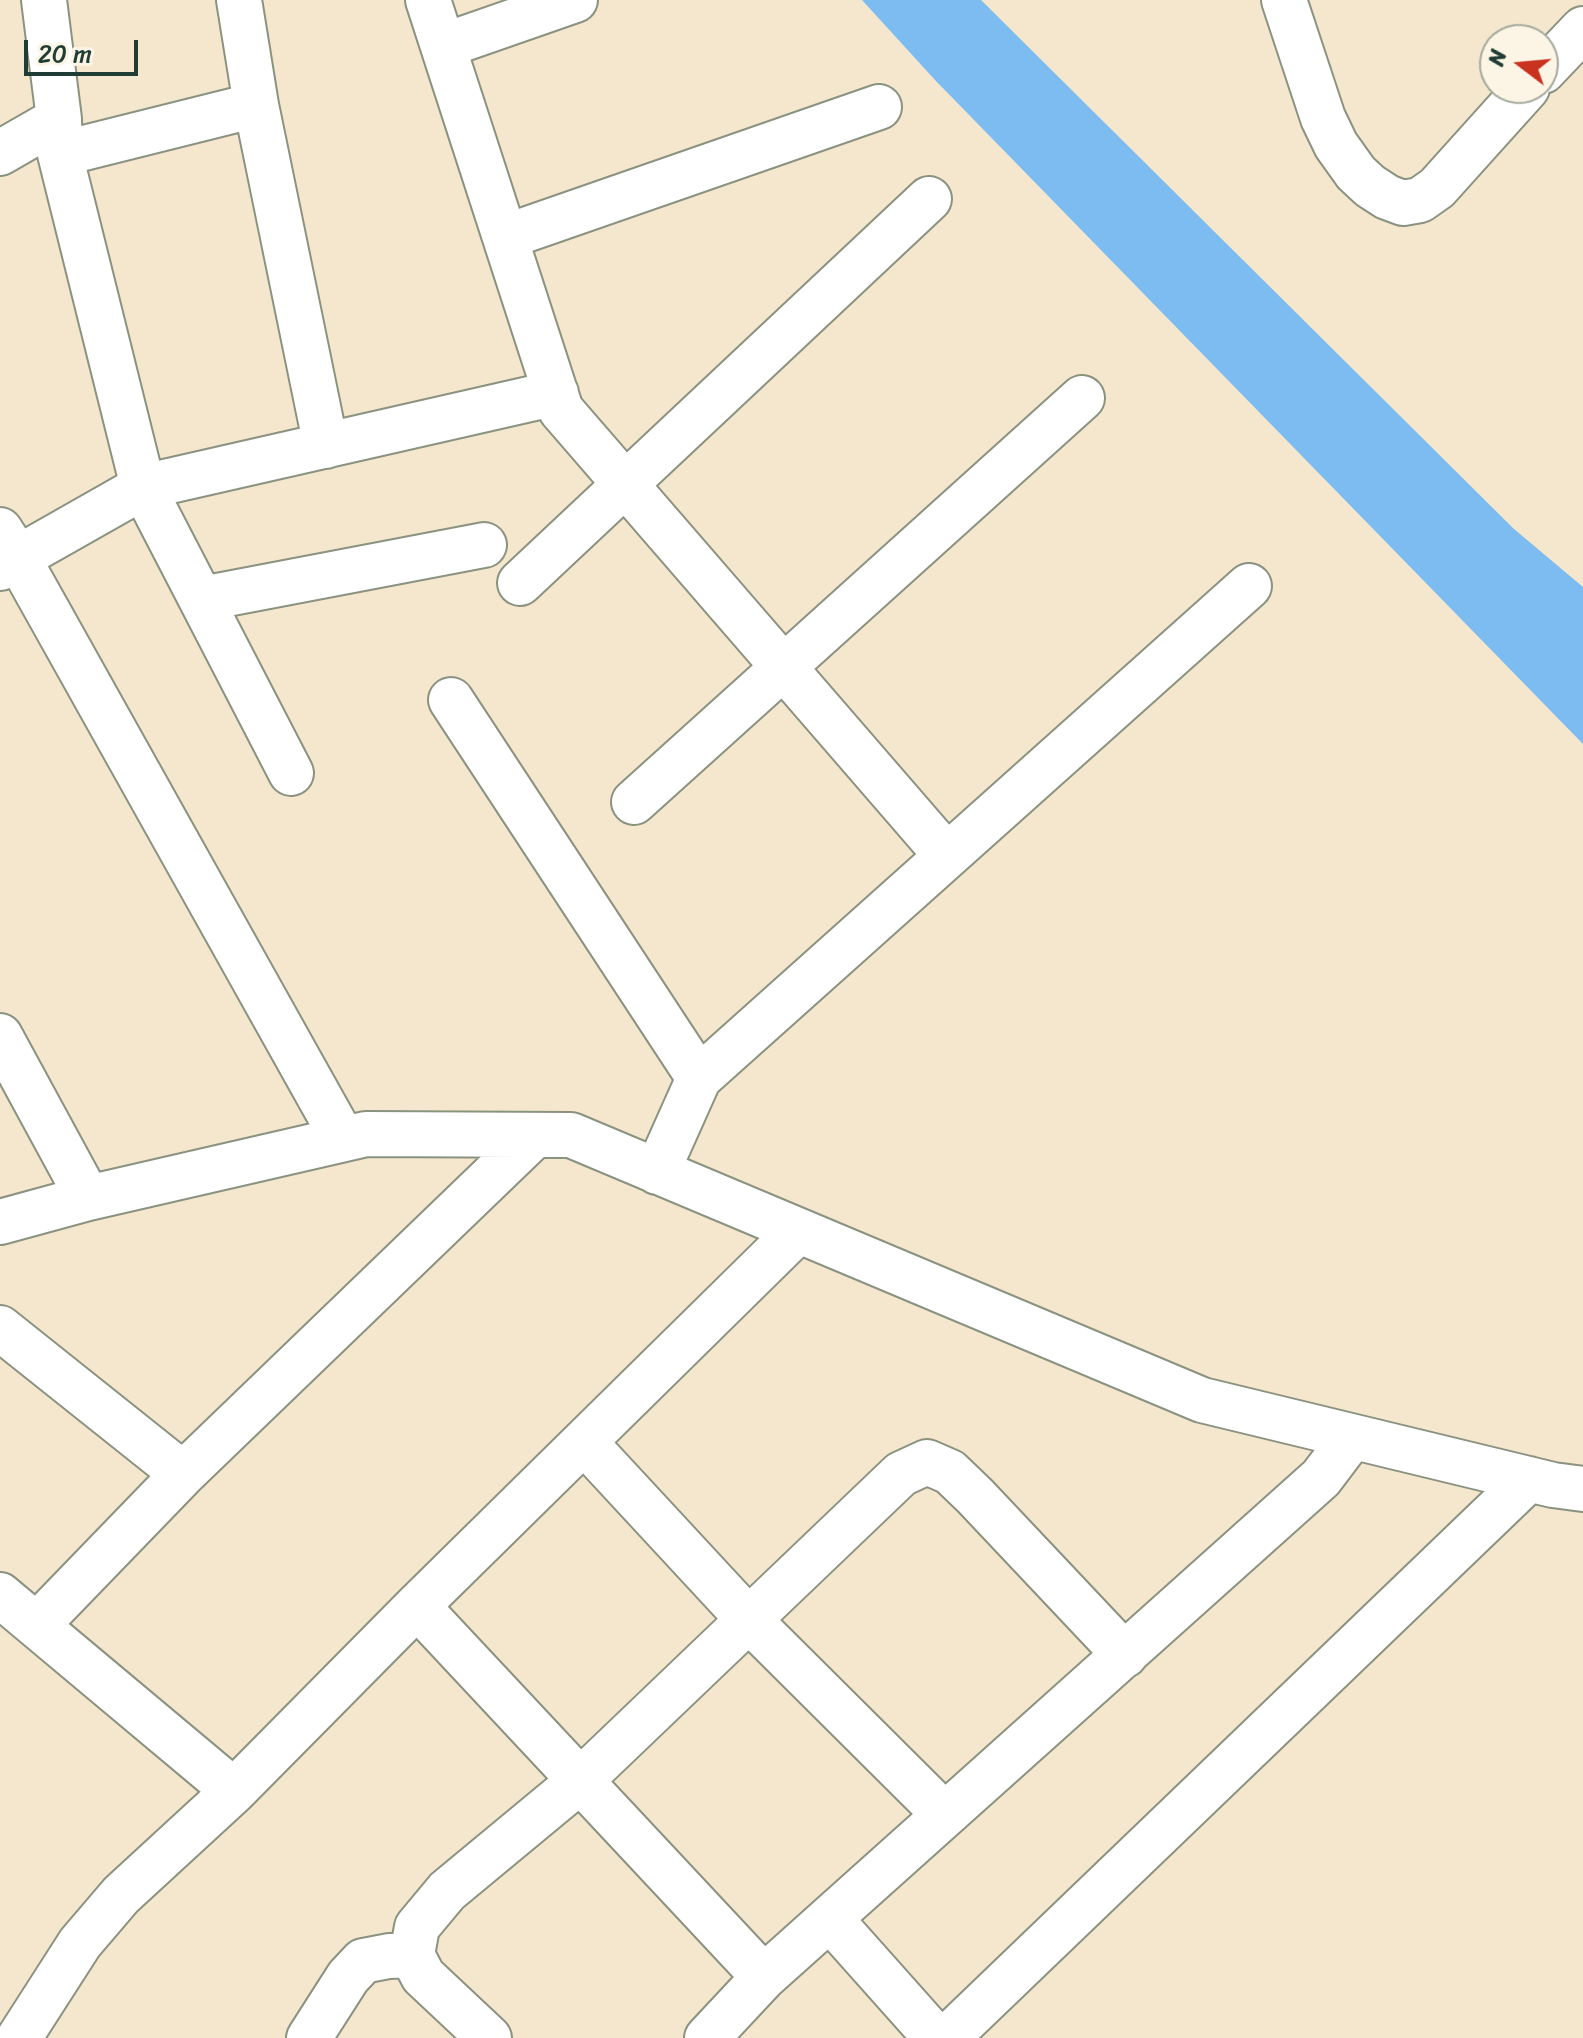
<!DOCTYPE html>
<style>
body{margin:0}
#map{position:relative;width:1583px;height:2038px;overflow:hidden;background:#f5e7cd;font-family:Sriracha,sans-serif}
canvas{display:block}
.north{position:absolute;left:1479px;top:24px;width:80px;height:80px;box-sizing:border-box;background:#fcf5e5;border:2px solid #a4ab9e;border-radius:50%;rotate:286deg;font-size:22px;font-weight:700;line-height:32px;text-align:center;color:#1f3d34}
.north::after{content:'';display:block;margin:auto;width:28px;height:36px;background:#c8321e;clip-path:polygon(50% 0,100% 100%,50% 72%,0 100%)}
.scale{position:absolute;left:24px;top:40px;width:114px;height:36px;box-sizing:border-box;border:4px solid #1f3d34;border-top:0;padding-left:10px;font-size:24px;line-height:28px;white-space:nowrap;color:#1f3d34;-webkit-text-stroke:6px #fcf5e5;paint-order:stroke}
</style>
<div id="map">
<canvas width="1583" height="2038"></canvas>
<div class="north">N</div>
<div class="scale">20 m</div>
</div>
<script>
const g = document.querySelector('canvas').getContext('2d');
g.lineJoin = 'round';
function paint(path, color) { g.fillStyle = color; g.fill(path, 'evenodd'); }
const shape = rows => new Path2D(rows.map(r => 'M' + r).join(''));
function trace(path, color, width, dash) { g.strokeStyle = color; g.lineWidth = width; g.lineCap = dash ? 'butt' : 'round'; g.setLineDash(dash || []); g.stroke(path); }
const water = shape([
 [862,0,981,0,1514,529,1583,587,1583,744,935,80]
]);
const minor = shape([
 [44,0,59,119,60,154,143,487,291,773],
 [239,0,256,105,326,446],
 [428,0,561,410,947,856],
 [1284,0,1323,118,1336,145,1356,173,1370,186,1387,197,1403,203,1420,200,1437,188,1527,88],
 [443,46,575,0],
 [1543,71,1583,29],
 [0,153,59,119],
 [60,154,256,105],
 [505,237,879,107],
 [0,530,18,558,343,1139],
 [0,568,143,487,556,393],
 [520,583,929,199],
 [201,599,484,545],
 [451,700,699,1078],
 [634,802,1082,398],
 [0,1036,88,1198],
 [657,1172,699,1078,1249,586],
 [0,1222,88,1198,366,1134,571,1135,1202,1400,1553,1485,1583,1489],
 [0,1328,183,1474],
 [585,1443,749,1620,945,1815],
 [0,1595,234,1791],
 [417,1606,764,1977],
 [37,1625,183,1474,535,1135],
 [830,1919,936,2038],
 [19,2038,80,1943,121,1895,234,1791,417,1606,798,1231],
 [309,2038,348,1977,363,1961,389,1956,412,1955],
 [489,2038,423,1976,412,1955,417,1927,447,1891,581,1780,901,1474,927,1462,950,1472,975,1496,1125,1655],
 [707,2038,764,1977,1321,1478,1352,1437],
 [947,2038,1529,1479]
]);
paint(water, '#7dbcf1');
trace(minor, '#8a9280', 48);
trace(minor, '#fff', 44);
</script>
